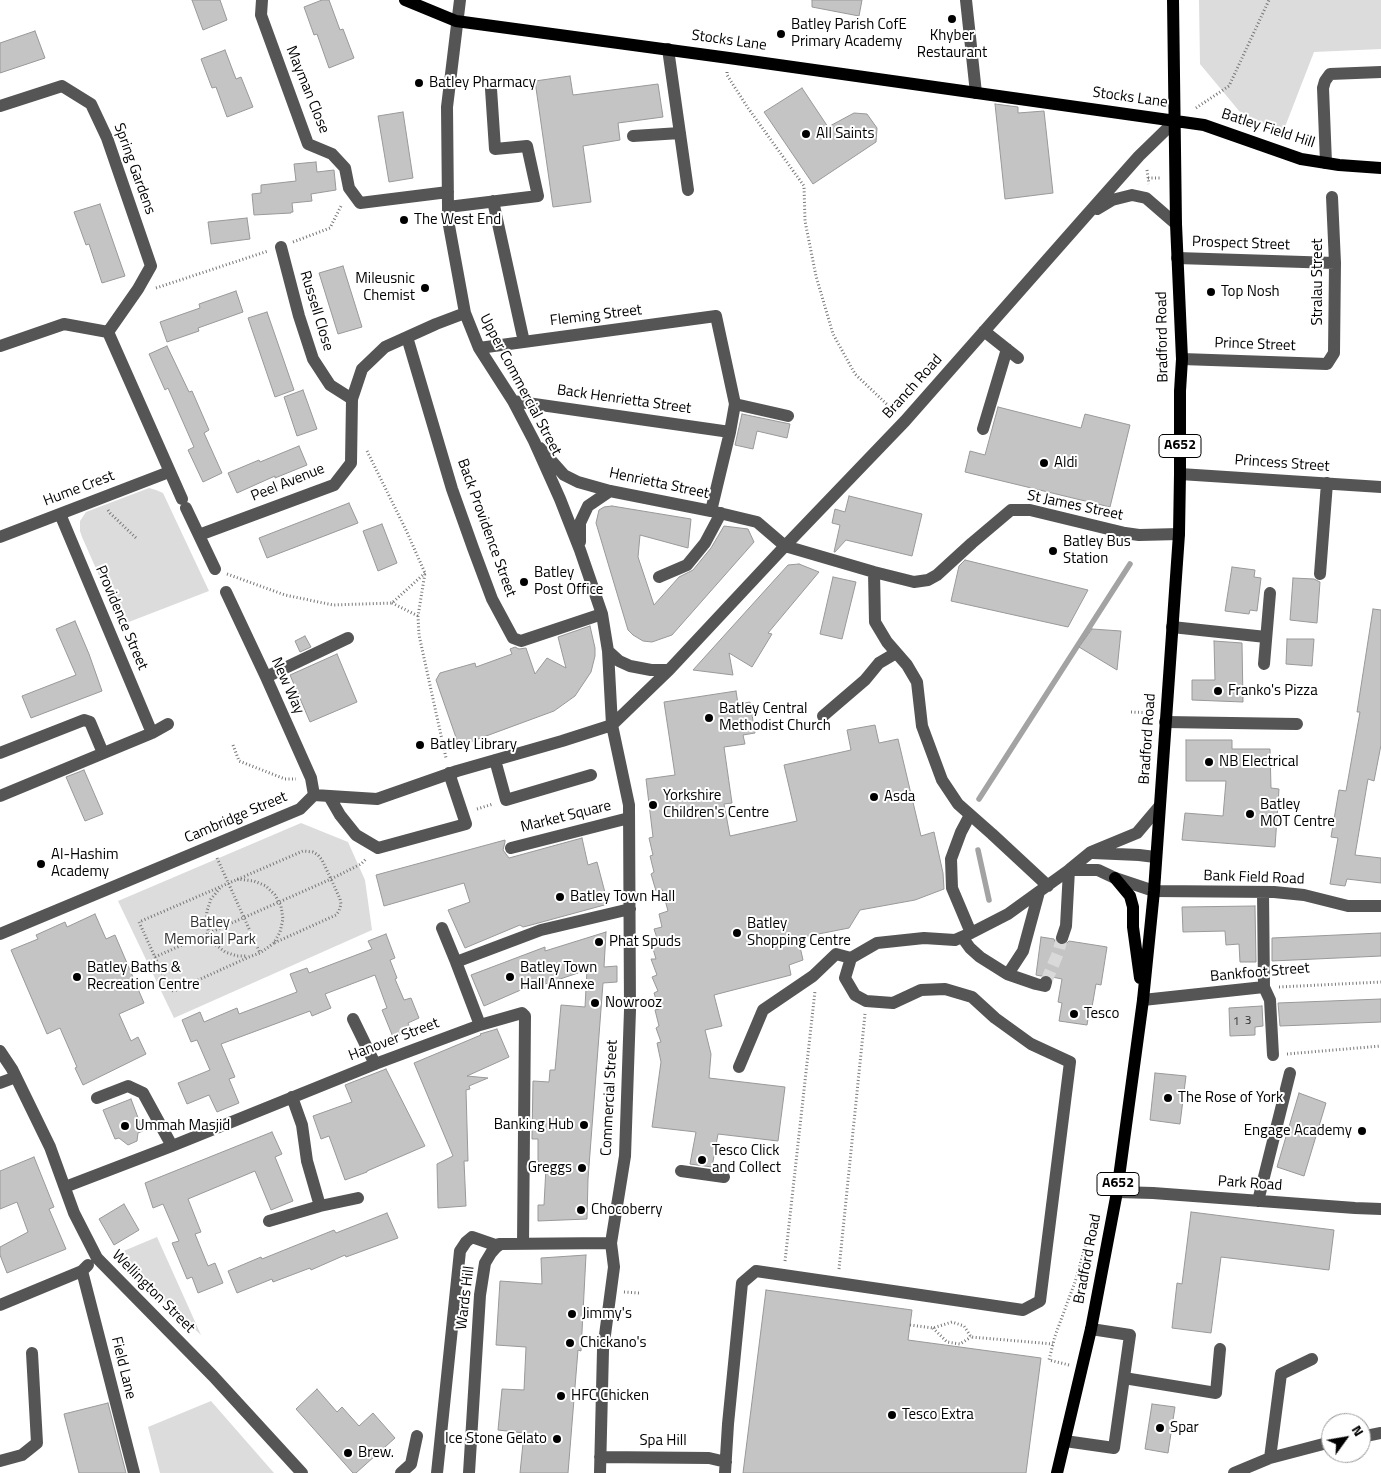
<!DOCTYPE html>
<style>
body{margin:0}
#map{position:relative;width:1381px;height:1473px;overflow:hidden;background:#fff;font-family:"Titillium Web",sans-serif}
canvas{display:block}
.north{position:absolute;left:1321px;top:1413px;width:50px;height:50px;box-sizing:border-box;background:#fff;border:1px solid #999;border-radius:50%;rotate:58deg;font-size:14px;font-weight:700;line-height:20px;text-align:center;color:#000}
.north::after{content:'';display:block;margin:auto;width:18px;height:22px;background:#000;clip-path:polygon(50% 0,100% 100%,50% 72%,0 100%)}
</style>
<div id="map">
<canvas width="1381" height="1473"></canvas>
<div class="north">N</div>
</div>
<script>
const g = document.querySelector('canvas').getContext('2d');
g.lineJoin = 'round';
function paint(path, color) { g.fillStyle = color; g.fill(path, 'evenodd'); }
const shape = rows => new Path2D(rows.map(r => 'M' + r).join(''));
function trace(path, color, width, dash) { g.strokeStyle = color; g.lineWidth = width; g.lineCap = dash ? 'butt' : 'round'; g.setLineDash(dash || []); g.stroke(path); }
function drawText(font, color, halo, rows, align = 'center') {
  g.font = font + ' "Titillium Web",sans-serif'; g.lineWidth = 4; g.setLineDash([]); g.textBaseline = 'middle'; g.strokeStyle = halo; g.fillStyle = color; for (const [text, x, y, turn = 0] of rows) {
    g.save(); g.translate(x, y); g.rotate((+turn || 0) * Math.PI / 180); g.textAlign = isNaN(turn) ? turn : align; if (halo) g.strokeText(text, 0, 0); g.fillText(text, 0, 0); g.restore();
  }
}
const green = shape([
 [1199,0,1381,0,1381,49,1314,52,1283,132,1240,112,1200,64],
 [149,488,156,490,163,493,209,591,121,625,82,537,80,531,80,521,86,512],
 [301,823,348,842,365,880,372,930,174,1018,118,901],
 [157,1237,201,1335,114,1255],
 [211,1401,274,1473,160,1473,148,1427]
]);
const stream = shape([
 [979,799,1130,564],
 [978,850,989,900]
]);
const building = shape([
 [192,0,220,0,227,20,203,30,192,0],
 [322,0,329,0,340,30,343,29,354,58,329,68,317,34,314,35,304,7,322,0],
 [812,0,862,0,859,16,812,7,812,0],
 [35,31,45,58,0,73,0,43,35,31],
 [225,50,236,79,241,77,253,107,227,117,216,87,212,88,201,59,225,50],
 [570,76,573,95,658,84,663,117,618,123,620,140,583,146,591,202,553,207,535,81,570,76],
 [802,88,828,127,854,113,867,114,877,128,876,142,813,184,764,112,802,88],
 [995,104,1018,107,1018,113,1044,111,1053,193,1005,199,995,104],
 [403,112,413,178,389,182,378,116,403,112],
 [316,162,317,172,334,170,336,190,311,194,312,201,292,203,293,212,291,212,291,213,254,215,252,194,261,193,261,185,296,181,294,164,316,162],
 [100,204,125,276,102,283,89,244,86,245,74,212,100,204],
 [247,218,250,239,211,244,208,222,247,218],
 [343,266,362,327,338,334,319,273,343,266],
 [236,291,243,312,198,328,199,331,167,342,160,322,200,308,199,304,236,291],
 [267,312,294,390,275,397,248,318,267,312],
 [167,346,189,392,192,391,209,430,204,433,222,473,203,482,188,450,194,447,168,388,165,390,149,354,167,346],
 [303,390,317,429,297,436,284,397,303,390],
 [998,407,1081,428,1085,414,1130,425,1110,507,965,472,970,451,985,455,998,407],
 [742,414,790,424,787,438,757,431,753,449,735,445,742,414],
 [299,446,307,465,275,478,275,476,237,493,228,473,259,460,260,462,299,446],
 [849,496,922,514,912,556,846,540,835,552,834,552,840,525,832,523,835,509,845,512,849,496],
 [349,503,358,523,267,558,259,538,349,503],
 [612,506,691,519,688,548,640,535,638,557,654,605,679,577,693,570,711,548,724,526,748,529,754,542,672,635,652,642,643,641,633,635,628,630,596,523,599,510,604,507,612,506],
 [382,524,397,563,378,571,363,531,382,524],
 [965,560,1088,590,1068,627,951,601,959,566,965,560],
 [799,564,819,572,768,633,772,634,752,667,729,653,733,675,693,670,788,565,799,564],
 [1232,567,1255,570,1254,577,1261,578,1257,611,1250,610,1249,614,1225,611,1232,567],
 [833,577,856,582,842,639,820,634,833,577],
 [1293,578,1314,579,1320,582,1317,623,1290,620,1293,578],
 [1373,609,1381,610,1381,745,1374,781,1368,779,1355,855,1381,858,1381,883,1347,879,1345,886,1330,884,1338,838,1331,837,1339,790,1346,791,1360,712,1357,712,1373,609],
 [75,621,89,654,102,691,31,718,22,696,76,675,56,629,75,621],
 [590,626,595,648,595,656,591,672,575,696,554,711,459,746,436,680,440,673,475,663,476,667,512,654,510,649,515,647,519,649,526,648,535,674,547,658,566,668,558,637,590,626],
 [1092,629,1121,631,1117,670,1079,647,1092,629],
 [305,636,311,647,300,652,295,641,305,636],
 [1287,639,1314,639,1312,666,1286,664,1287,639],
 [1214,641,1242,643,1243,702,1192,700,1192,680,1215,680,1214,641],
 [337,654,357,702,310,722,290,675,337,654],
 [736,691,738,704,750,702,755,733,743,735,745,744,724,747,732,803,724,804,730,836,797,821,784,765,851,750,847,730,875,725,879,743,898,739,921,836,934,832,943,873,944,889,915,900,860,910,849,928,798,938,803,960,789,965,791,975,714,995,722,1026,705,1030,711,1054,709,1078,785,1087,778,1141,718,1134,712,1167,690,1164,696,1132,652,1127,661,1062,657,1043,661,1042,656,1028,659,1026,655,1010,659,1009,654,993,658,991,652,977,657,975,651,959,656,959,651,942,658,941,654,929,662,927,659,914,668,911,662,889,656,891,651,874,654,872,650,856,653,855,649,838,653,837,646,779,675,775,664,702,736,691],
 [1186,740,1232,740,1232,749,1270,749,1271,788,1279,789,1275,847,1182,840,1185,813,1223,816,1226,781,1186,781,1186,740],
 [84,770,103,814,85,821,66,777,84,770],
 [582,838,588,865,597,862,608,904,531,925,523,927,520,925,465,948,448,910,470,902,464,883,384,906,376,875,505,840,505,842,503,850,509,858,582,838],
 [1255,906,1256,962,1240,962,1239,944,1226,945,1225,931,1183,932,1182,907,1255,906],
 [95,914,106,939,115,935,144,1003,119,1014,131,1041,138,1037,146,1054,83,1085,75,1068,77,1067,60,1028,47,1034,11,950,38,939,36,935,65,922,67,927,95,914],
 [606,932,604,967,617,966,617,982,603,983,588,1179,587,1219,538,1221,538,1205,544,1205,546,1167,538,1167,538,1139,532,1139,533,1081,549,1082,550,1070,555,1070,561,1005,585,1007,587,970,545,984,546,979,484,1006,471,975,545,947,545,951,606,932],
 [1381,933,1381,956,1272,961,1272,938,1381,933],
 [386,934,395,958,390,960,397,978,395,979,404,1000,411,998,419,1018,408,1023,411,1030,393,1037,382,1010,387,1008,375,975,325,994,331,1008,312,1016,310,1011,221,1044,235,1077,229,1079,239,1103,217,1112,209,1095,187,1104,178,1083,210,1070,197,1040,191,1042,182,1020,200,1012,204,1022,237,1008,239,1014,297,992,290,974,307,968,309,973,372,949,368,941,386,934],
 [1041,937,1054,939,1056,944,1060,946,1064,946,1069,941,1107,947,1101,985,1096,984,1092,1007,1090,1007,1087,1025,1059,1021,1062,1003,1058,1002,1062,979,1052,977,1047,974,1041,976,1036,975,1041,937],
 [1381,999,1381,1022,1280,1026,1278,1003,1381,999],
 [1262,1006,1263,1026,1255,1027,1255,1035,1230,1036,1229,1008,1262,1006],
 [497,1029,509,1057,467,1076,488,1078,469,1086,470,1089,466,1090,468,1161,464,1161,466,1206,438,1208,437,1164,453,1156,414,1063,481,1035,480,1034,497,1029],
 [386,1069,425,1146,367,1171,367,1172,345,1180,329,1136,321,1139,313,1116,352,1102,345,1085,386,1069],
 [1155,1073,1186,1076,1180,1124,1150,1120,1155,1073],
 [1299,1093,1326,1103,1304,1176,1277,1167,1299,1093],
 [131,1099,143,1131,138,1133,137,1141,128,1145,119,1138,115,1139,103,1110,131,1099],
 [272,1132,282,1154,275,1157,293,1201,271,1210,255,1171,188,1199,201,1232,195,1234,208,1266,215,1263,223,1283,198,1293,192,1277,187,1279,172,1243,179,1241,163,1204,153,1208,145,1183,272,1132],
 [34,1157,54,1207,49,1209,66,1249,7,1273,0,1255,0,1247,28,1232,17,1202,0,1209,0,1171,34,1157],
 [124,1204,139,1230,114,1245,99,1219,124,1204],
 [1191,1212,1334,1230,1329,1270,1221,1257,1211,1333,1172,1328,1177,1283,1182,1284,1191,1212],
 [387,1213,398,1238,346,1257,345,1255,311,1270,310,1268,273,1282,272,1279,237,1293,228,1271,261,1257,262,1259,334,1230,336,1233,387,1213],
 [586,1255,581,1351,578,1350,568,1473,520,1473,524,1433,498,1430,502,1389,524,1390,526,1347,496,1345,500,1281,542,1284,541,1258,586,1255],
 [766,1290,912,1310,908,1340,1041,1358,1026,1473,743,1473,766,1290],
 [317,1389,337,1412,342,1407,359,1426,373,1413,395,1438,356,1473,353,1473,296,1409,317,1389],
 [108,1403,126,1473,79,1473,64,1414,108,1403],
 [1152,1404,1175,1407,1168,1453,1145,1449,1152,1404]
]);
const minorTunnel = shape([
 [1046,982,1058,953,1062,938]
]);
const path = shape([
 [727,72,727,75,748,108,804,186,805,221,816,276,833,334,855,374,895,412],
 [1196,108,1229,86,1269,0],
 [1147,170,1149,184],
 [1148,178,1160,178],
 [293,242,330,228,342,204],
 [156,288,268,251],
 [367,451,406,530,425,573,418,616,419,635,446,758],
 [108,510,110,513,136,538],
 [227,574,285,595,333,605,392,603,425,573],
 [392,603,418,616],
 [1131,712,1153,713],
 [233,745,239,761,285,779,296,779],
 [477,809,493,804],
 [217,858,260,953],
 [237,879,254,881,266,886,275,895,281,906,283,919,280,932,274,943,260,953,249,957,174,991,170,990,139,922,303,851,313,852,318,855,322,860,331,879,340,899,341,904,339,911,336,915,274,943],
 [220,888,211,899,207,911,206,923,209,933,216,945,225,952,237,956,246,956],
 [155,957,331,879,361,864,367,858],
 [1279,987,1381,982],
 [1287,1054,1381,1046],
 [785,1261,815,991],
 [839,1269,865,1014],
 [624,1292,639,1293],
 [910,1325,933,1328,952,1322,964,1326,971,1337,1053,1344],
 [933,1328,947,1342,960,1344,971,1337],
 [1069,1365,1049,1360,1055,1336,1075,1282,1087,1240,1093,1230]
]);
const minor = shape([
 [262,0,261,15,308,144,332,154,345,168,349,188,360,203,448,192],
 [460,0,447,107,448,207,448,220,465,313,479,348,513,401,534,441,560,499,580,550,602,614,608,651,612,725,629,805,630,1010,625,1156,611,1243,614,1267,603,1350,600,1473],
 [966,0,976,93],
 [668,49,688,190],
 [0,106,62,86,91,104,107,138,151,266,138,289,108,332],
 [633,136,680,133],
 [1326,163,1323,88,1325,81,1330,74,1381,72],
 [493,201,524,342],
 [448,207,538,196,527,146,495,149,491,89],
 [1097,209,1112,200,1132,195,1146,198,1176,224],
 [281,247,299,316,313,359,330,385,352,399],
 [1177,258,1335,263],
 [984,331,1018,358],
 [108,332,182,499],
 [407,337,452,489,473,548,492,599,513,638,521,641,602,614],
 [0,346,64,324,108,332],
 [479,348,716,316,735,404,730,432,711,511],
 [1182,359,1327,364,1334,353,1335,263,1332,197],
 [513,401,730,432],
 [735,404,788,416],
 [983,429,1007,349],
 [540,448,564,475,578,482,610,491,711,511,757,522,785,546,874,572,914,582,928,580,937,575,972,543,1011,510,1030,510,1125,533,1139,535,1179,534],
 [1180,474,1381,487],
 [186,508,215,569],
 [60,514,152,733],
 [199,535,334,485,351,463,352,399,362,369,385,347,436,324,465,313],
 [0,537,169,472],
 [580,542,580,523,588,506,610,491],
 [874,572,875,622,887,642,907,665,917,682,922,726,942,780,958,804,992,834,1048,886],
 [1320,574,1327,483],
 [659,577,687,565,705,543,721,513],
 [226,592,266,677,311,778,314,795],
 [1172,627,1266,637],
 [608,651,619,661,630,666,651,670,669,670],
 [1264,664,1270,593],
 [266,677,348,638],
 [823,716,865,680,879,663,896,653],
 [1165,722,1297,724],
 [0,753,84,720,90,722,103,753],
 [495,760,506,800,591,775],
 [0,796,152,733,168,724],
 [329,796,340,815,356,835,378,848,466,824,449,773],
 [970,815,961,832,951,859,952,888,971,933],
 [511,848,629,818],
 [1093,853,1139,855,1155,857],
 [1069,870,1098,870,1115,878,1154,891,1274,892,1304,895,1348,906,1381,906],
 [1263,892,1264,987,1270,1000,1273,1055],
 [442,928,456,962],
 [0,934,300,809,314,795,377,799,457,771,562,741,612,725,669,670,785,546,905,421,1084,218,1139,156,1175,121],
 [962,937,970,948,980,957,1007,974,1036,984,1045,986,1046,982],
 [1062,938,1066,926,1069,870],
 [1008,974,1023,951,1039,892],
 [1143,1000,1264,987],
 [353,1019,375,1064],
 [480,1025,456,962,541,930,630,909],
 [0,1051,12,1069,50,1147,74,1213,97,1258,213,1376,302,1473],
 [739,1067,763,1010,813,976,836,954,851,958],
 [0,1083,16,1077],
 [292,1097,302,1125,307,1161,320,1206],
 [97,1098,128,1086,143,1093,172,1146],
 [681,1171,724,1177],
 [65,1187,172,1146,375,1064,480,1025,522,1013,525,1016,523,1244],
 [1117,1192,1153,1193,1355,1208,1381,1209],
 [1258,1201,1290,1073],
 [269,1221,320,1206,358,1198],
 [82,1271,134,1473],
 [0,1305,82,1271,88,1265],
 [1124,1378,1216,1393,1220,1349],
 [1361,1437,1381,1433],
 [1065,1441,1114,1448,1130,1335,1091,1329],
 [600,1457,709,1458,726,1462],
 [1270,1458,1281,1374,1312,1359],
 [0,1461,22,1455,37,1443,32,1353],
 [401,1473,411,1464,417,1436],
 [437,1473,460,1251,466,1242,472,1237,498,1246],
 [469,1473,480,1295,485,1263,491,1253,499,1244,611,1243],
 [725,1473,728,1424,742,1283,756,1271,1023,1310,1040,1301,1070,1062,1031,1044,995,1018,972,997,945,989,921,990,893,1003,866,1001,855,995,845,978,851,958,877,943,924,938,955,940,971,933,1008,914,1069,870,1091,852,1137,833,1159,807],
 [1234,1473,1270,1458,1331,1442]
]);
const major = shape([
 [405,0,456,21,729,58,1204,125,1301,159,1339,165,1381,168],
 [1115,878,1130,896,1133,907,1133,927,1140,978],
 [1057,1473,1091,1329,1117,1192,1143,1000,1154,891,1179,534,1180,474,1180,391,1182,359,1176,224,1173,0]
]);
const markers = [
 [952,19,5,"#000"],
 [781,34,5,"#000"],
 [419,83,5,"#000"],
 [806,134,5,"#000"],
 [404,220,5,"#000"],
 [425,288,5,"#000"],
 [1211,292,5,"#000"],
 [1044,463,5,"#000"],
 [1053,551,5,"#000"],
 [524,582,5,"#000"],
 [1218,691,5,"#000"],
 [709,718,5,"#000"],
 [420,745,5,"#000"],
 [1209,762,5,"#000"],
 [874,797,5,"#000"],
 [653,805,5,"#000"],
 [1250,814,5,"#000"],
 [41,864,5,"#000"],
 [560,897,5,"#000"],
 [737,933,5,"#000"],
 [599,942,5,"#000"],
 [77,977,5,"#000"],
 [510,977,5,"#000"],
 [595,1003,5,"#000"],
 [1074,1014,5,"#000"],
 [1168,1098,5,"#000"],
 [584,1125,5,"#000"],
 [125,1126,5,"#000"],
 [1362,1131,5,"#000"],
 [702,1160,5,"#000"],
 [582,1168,5,"#000"],
 [581,1210,5,"#000"],
 [572,1314,5,"#000"],
 [570,1343,5,"#000"],
 [561,1396,5,"#000"],
 [892,1415,5,"#000"],
 [1160,1428,5,"#000"],
 [557,1439,5,"#000"],
 [348,1453,5,"#000"]
];
const numberNames = [
 ["3",1248,1021],
 ["1",1236,1022]
];
const shields = [
 [1180,446,42],
 [1118,1184,42]
];
const shieldNames = [
 ["A652",1180,446],
 ["A652",1118,1184]
];
const poiNames = [
 ["Batley Parish CofE",791,25],
 ["Primary Academy",791,42],
 ["Khyber",952,36,"center"],
 ["Restaurant",952,53,"center"],
 ["Batley Pharmacy",429,83],
 ["All Saints",816,134],
 ["The West End",414,220],
 ["Mileusnic",415,279,"right"],
 ["Chemist",415,296,"right"],
 ["Top Nosh",1221,292],
 ["Aldi",1054,463],
 ["Batley Bus",1063,542],
 ["Station",1063,559],
 ["Batley",534,573],
 ["Post Office",534,590],
 ["Franko's Pizza",1228,691],
 ["Batley Central",719,709],
 ["Methodist Church",719,726],
 ["Batley Library",430,745],
 ["NB Electrical",1219,762],
 ["Yorkshire",663,796],
 ["Children's Centre",663,813],
 ["Asda",884,797],
 ["Batley",1260,805],
 ["MOT Centre",1260,822],
 ["Al-Hashim",51,855],
 ["Academy",51,872],
 ["Batley Town Hall",570,897],
 ["Batley",747,924],
 ["Shopping Centre",747,941],
 ["Phat Spuds",609,942],
 ["Batley Baths &",87,968],
 ["Recreation Centre",87,985],
 ["Batley Town",520,968],
 ["Hall Annexe",520,985],
 ["Nowrooz",605,1003],
 ["Tesco",1084,1014],
 ["The Rose of York",1178,1098],
 ["Banking Hub",574,1125,"right"],
 ["Ummah Masjid",135,1126],
 ["Engage Academy",1352,1131,"right"],
 ["Tesco Click",712,1151],
 ["and Collect",712,1168],
 ["Greggs",572,1168,"right"],
 ["Chocoberry",591,1210],
 ["Jimmy's",582,1314],
 ["Chickano's",580,1343],
 ["HFC Chicken",571,1396],
 ["Tesco Extra",902,1415],
 ["Spar",1170,1428],
 ["Ice Stone Gelato",547,1439,"right"],
 ["Brew.",358,1453]
];
const streetNames = [
 ["Stocks Lane",729,41,8],
 ["Mayman Close",307,90,68],
 ["Stocks Lane",1130,98,8],
 ["Batley Field Hill",1268,129,18],
 ["Spring Gardens",134,169,70],
 ["Prospect Street",1241,244,2],
 ["Stralau Street",1318,282,-90],
 ["Russell Close",316,311,73],
 ["Fleming Street",596,316,-7],
 ["Bradford Road",1163,337,-91],
 ["Prince Street",1255,345,2],
 ["Upper Commercial Street",520,385,62],
 ["Branch Road",913,387,-48],
 ["Back Henrietta Street",624,400,8],
 ["Princess Street",1282,464,4],
 ["Peel Avenue",288,483,-22],
 ["Henrietta Street",659,484,12],
 ["Hume Crest",79,489,-21],
 ["St James Street",1075,506,12],
 ["Back Providence Street",486,528,70],
 ["Providence Street",121,618,67],
 ["New Way",287,686,66],
 ["Bradford Road",1148,739,-86],
 ["Market Square",566,817,-14],
 ["Cambridge Street",236,818,-23],
 ["Bank Field Road",1254,878,2],
 ["Bankfoot Street",1260,973,-5],
 ["Hanover Street",394,1040,-21],
 ["Commercial Street",610,1098,-87],
 ["Park Road",1250,1184,4],
 ["Bradford Road",1088,1259,-79],
 ["Wellington Street",153,1292,45],
 ["Wards Hill",466,1298,-83],
 ["Field Lane",123,1368,76],
 ["Spa Hill",663,1441]
];
const parkNames = [
 ["Batley",210,923],
 ["Memorial Park",210,940]
];
paint(green, '#dcdcdc');
trace(stream, '#a3a3a3', 5.5);
paint(building, '#c4c4c4');
trace(building, '#999', 1);
trace(minorTunnel, '#d9d9d9', 12, [12, 6]);
trace(path, '#777', 3, [1, 2.5]);
trace(minor, '#555', 12);
trace(major, '#000', 12);
for (const [x, y, r, color] of markers) { const dot = new Path2D(); dot.arc(x, y, r, 0, 2 * Math.PI); g.fillStyle = color; g.fill(dot); trace(dot, '#fff', 2); }
drawText('12px', '#313131', null, numberNames);
for (const [x, y, w] of shields) { const box = new Path2D(); box.roundRect(x - w / 2, y - 11.5, w, 23, 4); g.fillStyle = '#fff'; g.fill(box); trace(box, '#000', 1); }
drawText('bold 14px', '#000', null, shieldNames);
drawText('15px', '#000', '#fff', poiNames, 'left');
drawText('15px', '#000', '#fff', streetNames);
drawText('15px', '#333', '#fff', parkNames);
</script>
